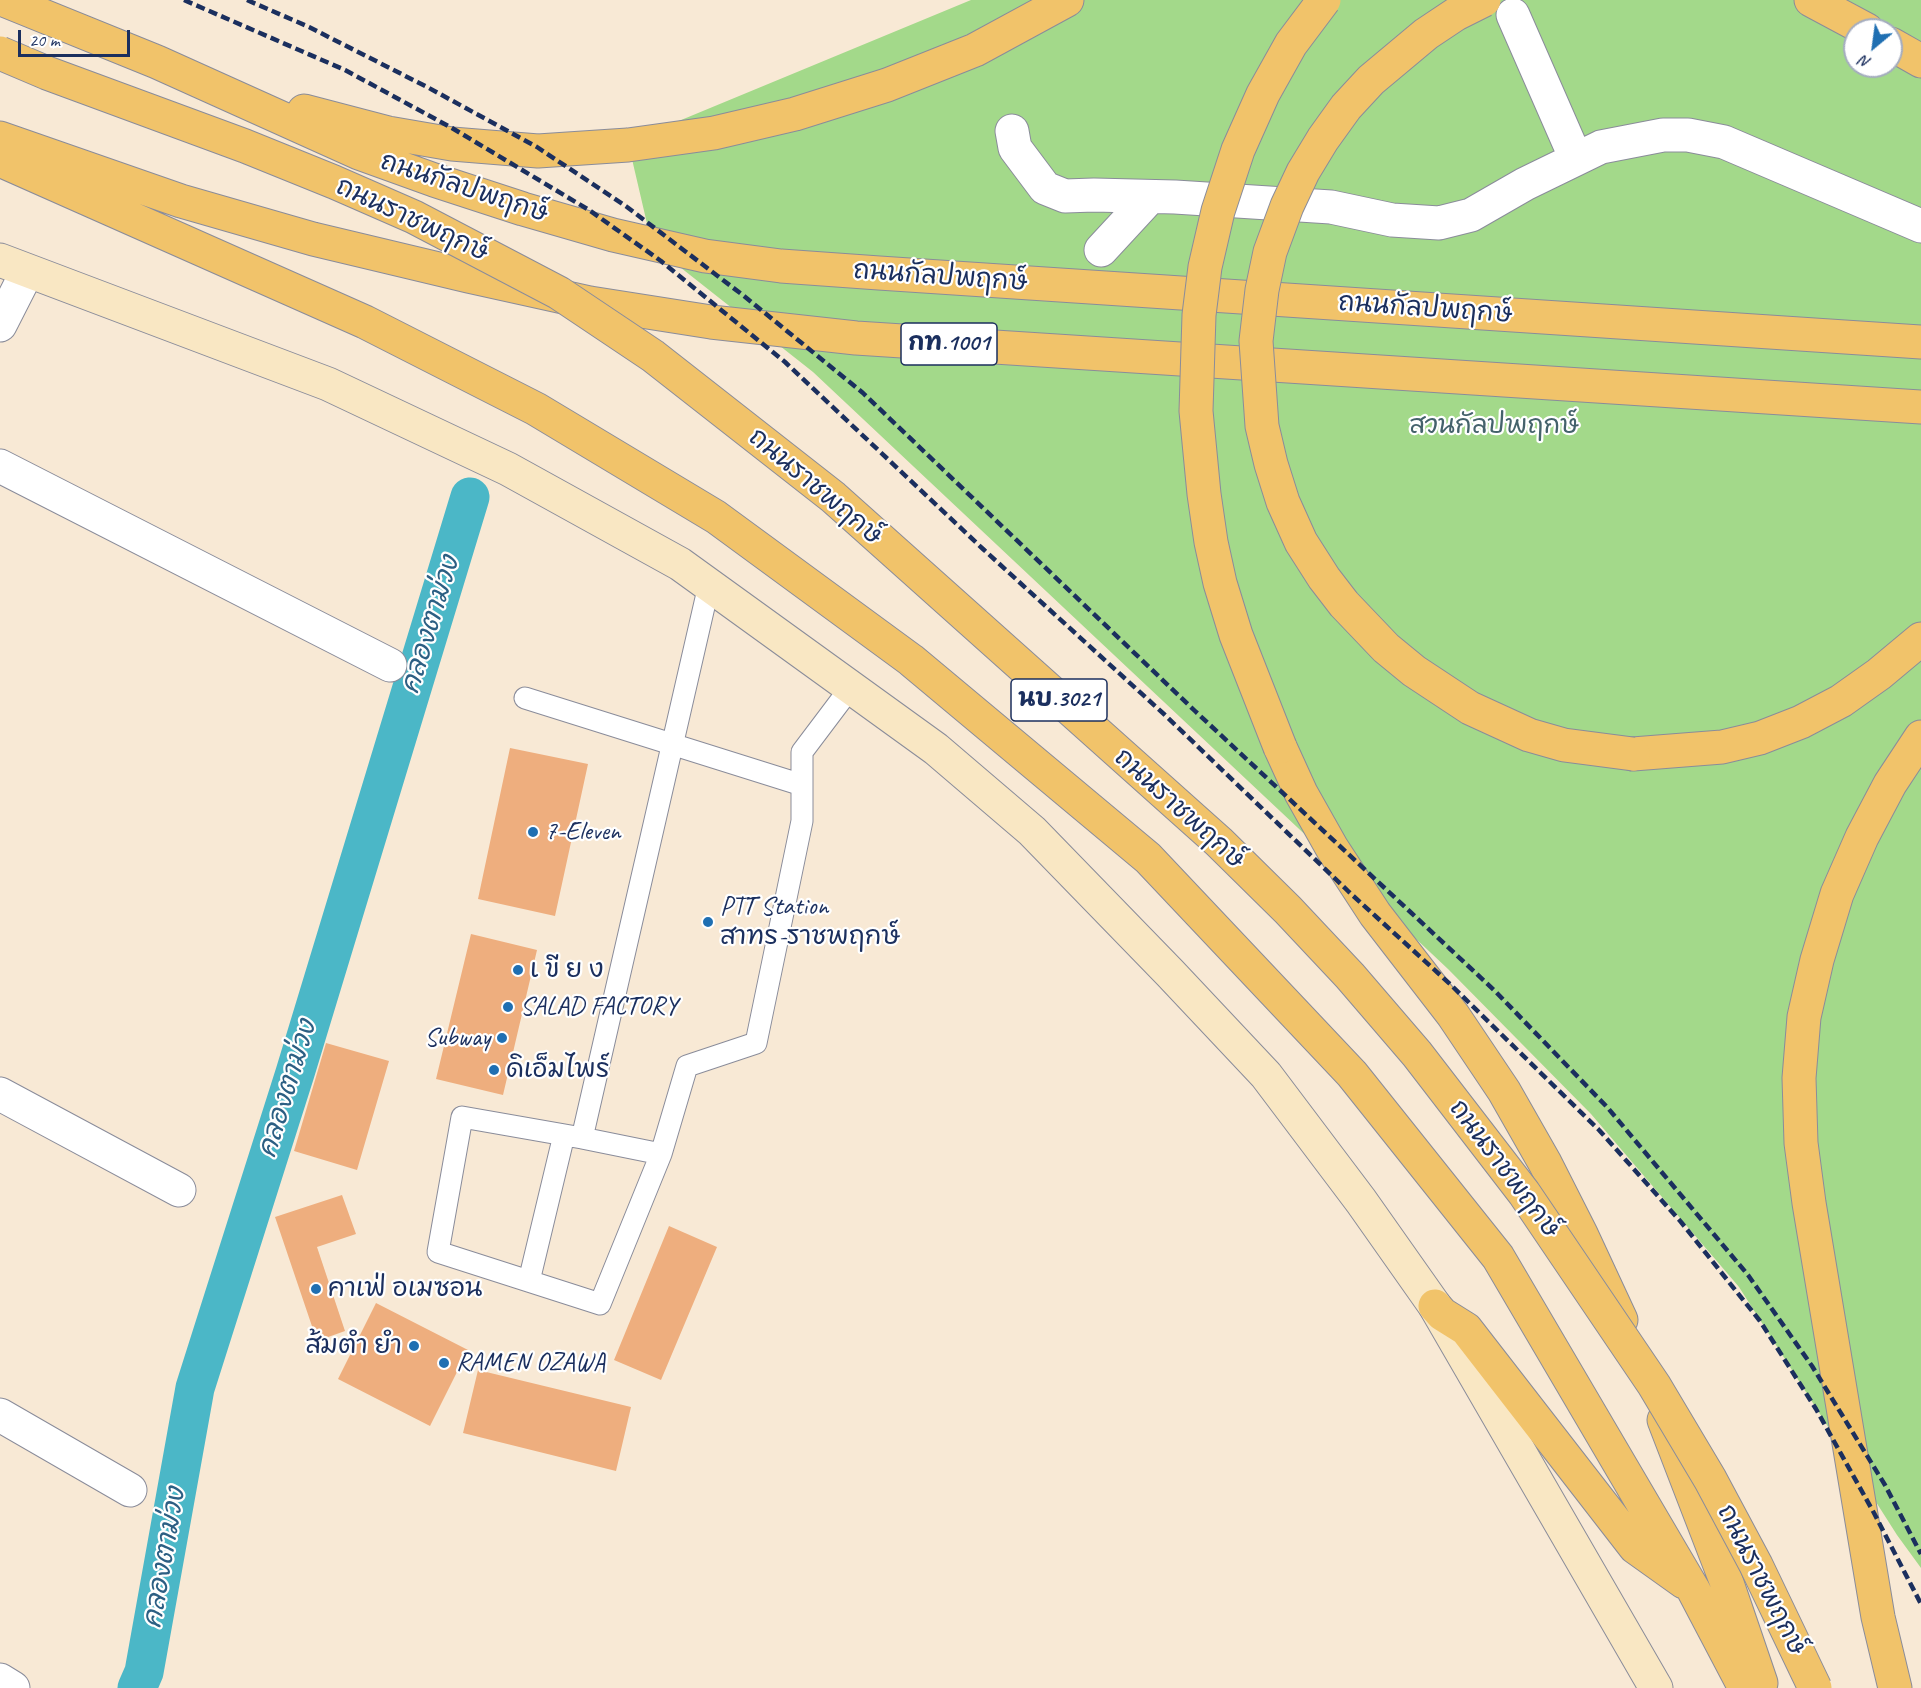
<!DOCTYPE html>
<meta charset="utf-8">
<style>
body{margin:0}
#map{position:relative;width:1921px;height:1688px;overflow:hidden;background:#f8e9d5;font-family:Caveat,sans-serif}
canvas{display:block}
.north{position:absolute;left:1843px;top:18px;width:60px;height:60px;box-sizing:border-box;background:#fff;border:2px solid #a4acbf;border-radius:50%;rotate:209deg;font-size:16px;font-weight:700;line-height:24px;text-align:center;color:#1b2f5e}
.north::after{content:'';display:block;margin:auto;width:21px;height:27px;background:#1f6fb2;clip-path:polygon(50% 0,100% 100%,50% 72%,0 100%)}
.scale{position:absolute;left:18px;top:30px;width:112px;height:27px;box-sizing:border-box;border:3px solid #1b2f5e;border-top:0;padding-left:8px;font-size:18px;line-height:21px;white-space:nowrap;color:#1b2f5e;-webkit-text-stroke:4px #fff;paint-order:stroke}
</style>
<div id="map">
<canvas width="1921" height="1688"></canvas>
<div class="north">N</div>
<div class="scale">20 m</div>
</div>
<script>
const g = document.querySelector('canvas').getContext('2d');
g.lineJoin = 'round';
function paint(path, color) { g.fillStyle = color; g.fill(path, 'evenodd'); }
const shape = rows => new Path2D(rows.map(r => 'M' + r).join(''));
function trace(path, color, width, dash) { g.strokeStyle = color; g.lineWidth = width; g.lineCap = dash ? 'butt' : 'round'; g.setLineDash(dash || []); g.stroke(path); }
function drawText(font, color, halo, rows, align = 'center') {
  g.font = font + ' Caveat,"Playpen Sans Thai",sans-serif'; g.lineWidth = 4.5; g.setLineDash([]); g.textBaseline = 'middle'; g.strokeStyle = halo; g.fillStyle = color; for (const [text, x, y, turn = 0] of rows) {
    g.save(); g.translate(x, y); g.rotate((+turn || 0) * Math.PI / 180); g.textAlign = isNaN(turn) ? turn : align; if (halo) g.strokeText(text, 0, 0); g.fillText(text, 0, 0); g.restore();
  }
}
const green = shape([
 [971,0,1921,0,1921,1568,1897,1535,1739,1287,1591,1114,1448,969,813,372,652,245,628,142],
 [1855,30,1891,30,1891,66,1855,66]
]);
const canal = shape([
 [137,1688,144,1672,195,1388,295,1073,470,497]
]);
const building = shape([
 [510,748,588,764,555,916,478,899],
 [471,934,537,950,503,1095,436,1079],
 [326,1043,389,1061,357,1170,294,1151],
 [342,1195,356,1234,317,1247,345,1331,317,1341,275,1217],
 [669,1226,717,1247,661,1380,614,1360],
 [376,1303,468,1350,430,1426,338,1379],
 [478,1370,631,1407,616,1471,463,1433]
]);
const service = shape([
 [709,585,582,1138,661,1154,687,1066,756,1043,802,821,802,752,851,687],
 [525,698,802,785],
 [582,1138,462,1117,438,1252,600,1304,661,1154],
 [529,1281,564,1135]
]);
const minor = shape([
 [1513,15,1576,159],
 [1012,131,1015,148,1045,188,1065,196,1094,195,1175,197,1331,207,1392,220,1439,223,1471,215,1525,184,1601,147,1663,135,1688,135,1724,142,1921,226],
 [1101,250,1150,197],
 [0,325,27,272],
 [0,466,390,665],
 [0,1094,179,1190],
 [0,1415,130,1490],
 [0,1680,13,1688]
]);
const secondary = shape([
 [0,260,328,384,508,469,680,564,936,749,1032,831,1170,973,1266,1075,1361,1201,1435,1306,1656,1688]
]);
const primary = shape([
 [4,0,157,62,359,153,434,180,523,209,613,235,705,256,781,266,879,273,1921,342],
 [1811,0,1867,30],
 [1891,44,1921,61],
 [304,111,388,133,452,144,538,151,628,145,714,133,795,114,887,85,975,50,1067,0],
 [0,138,181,201,313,239,468,276,590,303,711,322,856,338,1921,407],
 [0,160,365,322,536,409,716,517,911,660,1148,858,1352,1074,1498,1257,1693,1589,1745,1688],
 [1280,747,1301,793,1332,848,1375,914,1453,1015,1504,1091,1545,1163,1581,1234,1621,1320],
 [1633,754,1722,747,1760,738,1801,722,1841,701,1879,674,1921,639],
 [1435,1306,1442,1314,1466,1329,1635,1547,1684,1582],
 [1664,1420,1728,1586,1761,1683],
 [1895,1688,1878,1617,1809,1203,1801,1143,1799,1078,1804,1017,1817,960,1837,894,1862,837,1890,784,1921,737]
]);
const rail = shape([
 [184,0,345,70,452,128,589,210,661,261,785,362,983,549,1165,715,1349,892,1450,984,1599,1130,1681,1222,1760,1321,1816,1409,1874,1513,1921,1604],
 [247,0,309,27,429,88,537,147,627,207,744,296,863,393,1195,711,1495,991,1607,1107,1748,1275,1812,1366,1885,1485,1921,1554]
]);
const primaryBridge = shape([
 [1484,0,1456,14,1426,34,1371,80,1346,107,1323,139,1303,172,1287,206,1270,252,1262,290,1256,341,1262,426,1271,464,1283,502,1301,542,1324,578,1344,604,1386,648,1414,671,1470,708,1529,735,1564,745,1633,754],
 [0,53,47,73,245,146,334,182,414,217,559,293,653,356,833,497,1219,842,1288,910,1350,976,1417,1054,1524,1193,1654,1385,1710,1479,1756,1565,1815,1688],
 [1280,747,1236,635,1220,583,1211,542,1204,494,1196,411,1199,315,1205,267,1218,211,1238,150,1263,94,1291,44,1324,0]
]);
const markers = [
 [533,832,6,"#1f6fb2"],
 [708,922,6,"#1f6fb2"],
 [518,970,6,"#1f6fb2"],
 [508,1007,6,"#1f6fb2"],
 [502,1038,6,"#1f6fb2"],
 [494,1070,6,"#1f6fb2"],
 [316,1289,6,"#1f6fb2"],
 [414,1346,6,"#1f6fb2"],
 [444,1363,6,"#1f6fb2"]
];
const shields = [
 [949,344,96],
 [1059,700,96]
];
const shieldNames = [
 ["กท.1001",949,344],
 ["นบ.3021",1059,700]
];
const streetNames = [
 ["ถนนกัลปพฤกษ์",464,188,18],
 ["ถนนราชพฤกษ์",412,220,25],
 ["ถนนกัลปพฤกษ์",940,277,4],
 ["ถนนกัลปพฤกษ์",1425,309,4],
 ["ถนนราชพฤกษ์",815,487,40],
 ["ถนนราชพฤกษ์",1179,809,42],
 ["ถนนราชพฤกษ์",1504,1169,53],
 ["ถนนราชพฤกษ์",1761,1580,63]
];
const parkNames = [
 ["สวนกัลปพฤกษ์",1494,426]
];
const poiNames = [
 ["7-Eleven",545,832],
 ["PTT Station",720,907],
 ["สาทร-ราชพฤกษ์",720,937],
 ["เ ขี ย ง",530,970],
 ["SALAD FACTORY",520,1007],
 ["Subway",490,1038,"right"],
 ["ดิเอ็มไพร์",506,1070],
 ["คาเฟ่ อเมซอน",328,1289],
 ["ส้มตำ ยำ",402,1346,"right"],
 ["RAMEN OZAWA",456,1363]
];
const waterNames = [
 ["คลองตาม่วง",431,625,-73],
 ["คลองตาม่วง",288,1089,-73],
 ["คลองตาม่วง",165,1558,-80]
];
paint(green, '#a3d98a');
trace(canal, '#4bb7c7', 39);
paint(building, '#eeae7e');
trace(service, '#8a8c9a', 23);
trace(minor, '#8a8c9a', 35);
trace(secondary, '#8a8c9a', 35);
trace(primary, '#8a8c9a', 35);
trace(service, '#fff', 21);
trace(minor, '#fff', 33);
trace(secondary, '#f9e7c3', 33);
trace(primary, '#f1c36a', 33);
trace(rail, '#1b2f5e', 4.5, [9, 4.5]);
trace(primaryBridge, '#8a8c9a', 35, []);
trace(primaryBridge, '#f1c36a', 33);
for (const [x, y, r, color] of markers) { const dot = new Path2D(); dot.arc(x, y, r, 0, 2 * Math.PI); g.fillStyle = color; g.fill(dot); trace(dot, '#fff', 2); }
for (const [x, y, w] of shields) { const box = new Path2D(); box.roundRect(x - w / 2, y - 21, w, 42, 4.5); g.fillStyle = '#fff'; g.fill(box); trace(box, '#1b2f5e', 1.5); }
drawText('bold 24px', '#1b2f5e', null, shieldNames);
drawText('26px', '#1b2f5e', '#fff', streetNames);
drawText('26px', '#44626b', '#fff', parkNames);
drawText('26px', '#1b2f5e', '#fff', poiNames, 'left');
drawText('italic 27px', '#2c5f83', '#fff', waterNames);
</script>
